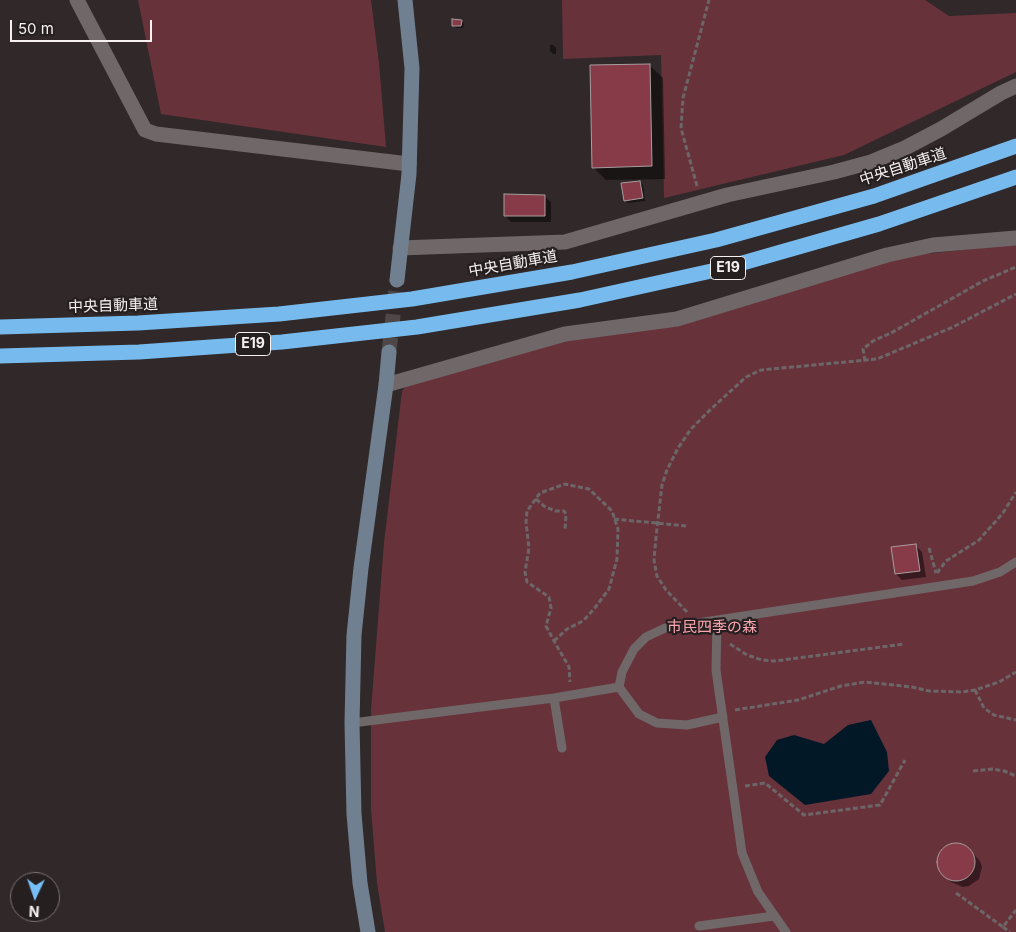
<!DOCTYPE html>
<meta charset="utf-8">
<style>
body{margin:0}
#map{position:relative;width:1016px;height:932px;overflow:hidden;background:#302829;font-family:Inter,sans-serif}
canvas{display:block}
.north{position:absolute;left:10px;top:872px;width:50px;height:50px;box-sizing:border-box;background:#261f20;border:1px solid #797374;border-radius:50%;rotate:183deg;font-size:14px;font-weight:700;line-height:20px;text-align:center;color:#f5f0f1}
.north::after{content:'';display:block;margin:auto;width:18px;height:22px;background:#76c0f7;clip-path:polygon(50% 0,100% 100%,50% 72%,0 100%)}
.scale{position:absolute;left:10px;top:20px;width:142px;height:22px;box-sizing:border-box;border:2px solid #f5f0f1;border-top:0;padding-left:6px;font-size:15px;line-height:18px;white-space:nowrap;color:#f5f0f1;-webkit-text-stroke:4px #261f20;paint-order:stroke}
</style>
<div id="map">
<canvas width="1016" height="932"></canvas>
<div class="north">N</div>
<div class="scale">50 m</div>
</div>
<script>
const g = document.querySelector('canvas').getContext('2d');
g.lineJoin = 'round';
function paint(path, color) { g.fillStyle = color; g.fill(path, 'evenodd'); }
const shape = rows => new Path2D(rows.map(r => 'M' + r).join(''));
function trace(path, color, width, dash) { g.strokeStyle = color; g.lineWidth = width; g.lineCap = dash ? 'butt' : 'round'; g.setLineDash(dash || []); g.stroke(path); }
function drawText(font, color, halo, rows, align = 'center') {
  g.font = font + ' Inter,"Noto Sans JP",sans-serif'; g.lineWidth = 4.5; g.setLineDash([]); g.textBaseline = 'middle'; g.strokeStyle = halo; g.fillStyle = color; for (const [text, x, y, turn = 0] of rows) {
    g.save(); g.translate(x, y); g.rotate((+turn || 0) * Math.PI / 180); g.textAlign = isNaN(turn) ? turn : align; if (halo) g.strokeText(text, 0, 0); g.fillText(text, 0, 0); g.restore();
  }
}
const green = shape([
 [138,0,371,0,379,63,386,147,161,114],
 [562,0,925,0,949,16,1016,13,1016,72,844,155,664,198,661,55,563,59],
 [1016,244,1016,932,385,932,377,883,371,809,371,710,384,543,402,391,406,386,561,341,908,256]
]);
const water = shape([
 [871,720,887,752,889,771,871,794,805,805,769,776,765,757,777,740,794,735,824,744,848,725]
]);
const shadow = shape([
 [461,21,464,24,463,28,456,28,453,25],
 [550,45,553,45,556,48,556,54,553,54,550,51],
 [649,65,663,78,665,179,606,180,593,167],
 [640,182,643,185,645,201,628,203,625,200],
 [544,196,551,202,551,222,511,222,505,215],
 [916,546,922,552,926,577,902,580,896,574],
 [957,844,968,848,980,861,982,867,979,879,969,886,963,887,951,882,940,870,938,864,941,852,951,845]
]);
const building = shape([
 [452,19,462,20,461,26,452,26,452,19],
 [650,64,652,166,592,168,590,65,650,64],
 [640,181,643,198,624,201,621,183,640,181],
 [504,194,545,195,545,216,504,216,504,194],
 [916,544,920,571,895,574,891,547,916,544],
 '937 862a19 19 0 1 1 38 0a19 19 0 1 1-38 0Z'
]);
const secondaryTunnel = shape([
 [389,352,397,280]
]);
const path = shape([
 [697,186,681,128,683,98,709,0],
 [865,361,863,349,873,341,891,333,983,281,1016,267],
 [536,499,544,506,555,511,564,511,566,514,565,530],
 [614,519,687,526],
 [929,548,936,573],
 [937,573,946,561,979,540,1003,513,1016,492],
 [687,612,666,590,657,576,654,560,656,537,662,485,667,470,678,448,691,429,711,409,746,377,761,370,877,359,953,327,1016,294],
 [554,641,567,629,583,621,594,609,609,589,617,559,618,529,612,511,589,489,565,484,540,493,527,511,526,522,529,548,525,572,527,582,549,597,551,608,546,626,554,641,569,667,570,682],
 [730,644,747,655,762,660,775,661,904,644],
 [975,690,984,708,994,715,1016,720],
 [735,710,798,700,841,686,865,682,912,687,929,691,962,692,975,690,999,682,1016,672],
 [973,771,992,769,1004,771,1016,776],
 [745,786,765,783,804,815,880,805,905,760],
 [956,893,1003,927,1016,910],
 [1003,927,1010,932]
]);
const lane = shape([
 [717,620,716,670,742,853,758,892,786,932],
 [554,698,562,748],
 [723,717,687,725,657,723,639,714,619,687,622,672,634,649,646,637,665,628,973,581,1000,572,1016,562],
 [352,723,554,698,619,687],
 [699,926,774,916]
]);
const street = shape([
 [77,0,145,130,156,134,409,164],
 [400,248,565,242,727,195,834,172,871,162,905,148,941,129,1001,93,1016,86],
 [386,385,565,334,677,319,887,255,933,245,1016,238]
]);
const secondary = shape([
 [397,280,409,174,412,68,405,0],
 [368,932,360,883,354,814,352,723,354,635,361,568,386,385,389,352]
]);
const highway = shape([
 [0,327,138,323,279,314,412,299,572,272,716,240,874,196,1016,146],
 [0,356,139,352,282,342,417,327,580,300,725,268,879,224,1016,177]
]);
const shields = [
 [728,268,35],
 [253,344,35]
];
const shieldNames = [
 ["E19",728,268],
 ["E19",253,344]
];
const streetNames = [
 ["中央自動車道",903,167,-18],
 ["中央自動車道",513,264,-10],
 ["中央自動車道",113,306,-2]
];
const parkNames = [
 ["市民四季の森",712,627]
];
paint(green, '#68323b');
paint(water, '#031827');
paint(shadow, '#0007');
paint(building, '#873b49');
trace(building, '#a79e9e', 1);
trace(secondaryTunnel, '#4e4647', 15, [15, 8]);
trace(path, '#6d6667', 3, [5, 2.5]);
trace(lane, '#6f6768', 9);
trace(street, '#6f6768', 15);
trace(secondary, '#718090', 15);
trace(highway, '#7be', 15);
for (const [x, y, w] of shields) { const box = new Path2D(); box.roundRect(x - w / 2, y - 11.5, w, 23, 4); g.fillStyle = '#261f20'; g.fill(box); trace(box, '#f5f0f1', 1); }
drawText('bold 14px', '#f5f0f1', null, shieldNames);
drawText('15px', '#f5f0f1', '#261f20', streetNames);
drawText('15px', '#fda4b0', '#261f20', parkNames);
</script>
